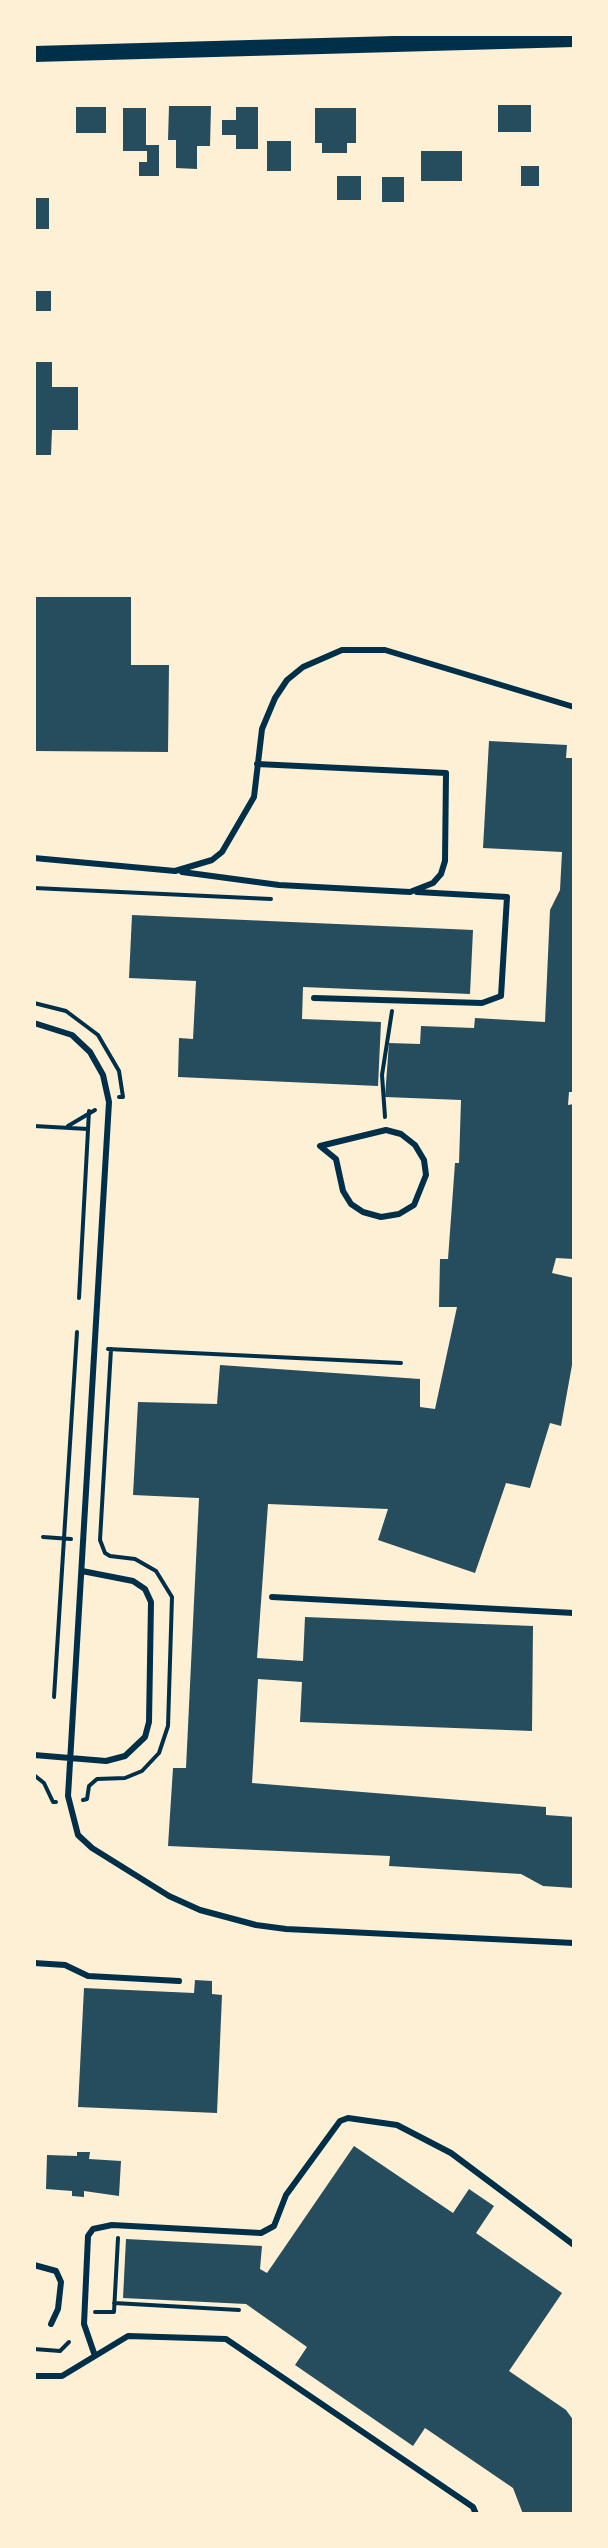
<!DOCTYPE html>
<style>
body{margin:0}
#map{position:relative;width:608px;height:2548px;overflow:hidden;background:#fdf0d5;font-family:Ubuntu,sans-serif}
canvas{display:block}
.frame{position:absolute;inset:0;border:36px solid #fdf0d5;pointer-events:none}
</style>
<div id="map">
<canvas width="608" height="2548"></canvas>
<div class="frame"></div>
</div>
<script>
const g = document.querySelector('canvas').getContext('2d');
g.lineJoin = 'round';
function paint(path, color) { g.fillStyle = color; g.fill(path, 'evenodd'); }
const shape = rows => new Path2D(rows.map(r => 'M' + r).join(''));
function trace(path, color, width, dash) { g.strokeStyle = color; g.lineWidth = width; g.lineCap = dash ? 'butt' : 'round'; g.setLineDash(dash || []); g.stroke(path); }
const building = shape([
 [498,105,531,105,531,132,498,132],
 [169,106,211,106,210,146,197,146,197,169,176,168,176,140,168,140],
 [76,107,106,107,106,133,76,133],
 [236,107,258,107,258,149,236,149,236,135,222,135,222,120,236,120],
 [123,108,146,108,146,145,159,145,159,176,139,176,139,162,147,162,147,151,123,151],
 [315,108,356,108,356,143,347,143,347,153,322,153,322,143,315,143],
 [267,141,291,141,291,171,267,171],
 [421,151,462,151,462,181,421,181],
 [521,166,539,166,539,186,521,186],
 [337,176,361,176,361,200,337,200],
 [382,177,404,177,404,202,382,202],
 [34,198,49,198,49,229,34,229],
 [34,291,51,291,51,311,34,311],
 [34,362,52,362,52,387,78,387,78,430,52,430,51,455,34,455],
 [34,597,131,597,131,665,169,665,168,752,34,751],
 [489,741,567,745,566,758,574,758,574,1092,569,1092,568,1105,574,1104,574,1259,556,1258,552,1273,574,1278,574,1354,561,1426,550,1423,530,1488,506,1483,475,1573,378,1540,388,1509,268,1504,257,1658,303,1661,305,1617,533,1626,532,1731,300,1722,302,1682,258,1679,252,1783,546,1807,546,1815,574,1817,574,1888,543,1886,521,1874,389,1866,390,1856,168,1846,173,1768,186,1768,199,1498,133,1495,138,1402,217,1404,220,1365,420,1379,420,1407,435,1409,457,1307,439,1307,440,1259,448,1259,455,1163,459,1163,461,1100,385,1097,389,1043,420,1044,421,1026,474,1028,475,1018,545,1022,550,910,560,890,562,852,483,848],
 [132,915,473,930,470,994,303,987,302,1019,381,1022,378,1086,178,1077,179,1038,193,1039,196,981,129,978],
 [195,1980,212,1981,212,1994,222,1995,217,2113,78,2107,84,1988,194,1993],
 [354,2146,453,2213,469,2189,494,2206,476,2233,562,2293,509,2371,566,2410,574,2421,574,2514,523,2514,513,2488,425,2428,413,2446,295,2365,307,2347,246,2304,123,2298,126,2239,262,2246,260,2269,267,2273],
 [77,2152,90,2152,89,2159,121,2161,119,2196,84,2191,84,2197,72,2196,72,2191,46,2189,47,2155,77,2156]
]);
const path = shape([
 [34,888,271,899],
 [34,1003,66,1011,98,1035,119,1071,123,1097,119,1097],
 [385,1117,382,1075,392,1011],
 [34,1126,88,1129],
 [68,1126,95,1110],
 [79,1298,89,1111],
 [108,1349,401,1363],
 [43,1537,71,1539],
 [54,1697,77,1332],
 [34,1775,44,1783,53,1802,56,1802],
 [83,1800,87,1799,89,1786,97,1779,125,1778,142,1771,159,1753,168,1726,172,1597,156,1571,135,1559,110,1556,105,1553,100,1540,111,1349],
 [114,2303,239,2310],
 [95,2312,114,2312,118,2238],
 [34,2349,60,2351,69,2342]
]);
const service = shape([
 [34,858,175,871,212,860,222,852,254,797,262,729,275,698,287,680,303,667,342,650,385,650,574,707],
 [182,872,279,885,410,892,433,883,441,874,445,861,446,773,257,764],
 [314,998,482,1003,501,996,507,897,417,892],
 [34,1023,72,1035,90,1052,103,1075,109,1102,68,1796,78,1835,92,1848,169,1896,200,1910,256,1925,286,1929,574,1943],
 [386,1130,401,1134,415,1145,424,1160,426,1175,414,1205,399,1214,381,1217,363,1212,351,1204,343,1191,336,1159,320,1146,386,1130],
 [272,1597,574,1613],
 [34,1755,106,1761,125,1756,145,1737,149,1722,151,1602,145,1589,133,1581,82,1571],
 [34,1963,65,1965,88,1976,179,1981],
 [34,2265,56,2271,61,2282,58,2309,51,2324],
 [95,2356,84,2324,88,2236,93,2229,112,2225,261,2233,274,2226,286,2195,340,2121,348,2118,397,2125,451,2153,574,2245],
 [34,2376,62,2376,128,2336,226,2339,473,2507,476,2514]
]);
const secondary = shape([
 [34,54,574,39]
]);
paint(building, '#264d5e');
trace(path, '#003049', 4);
trace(service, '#003049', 6);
trace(secondary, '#003049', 16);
</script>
